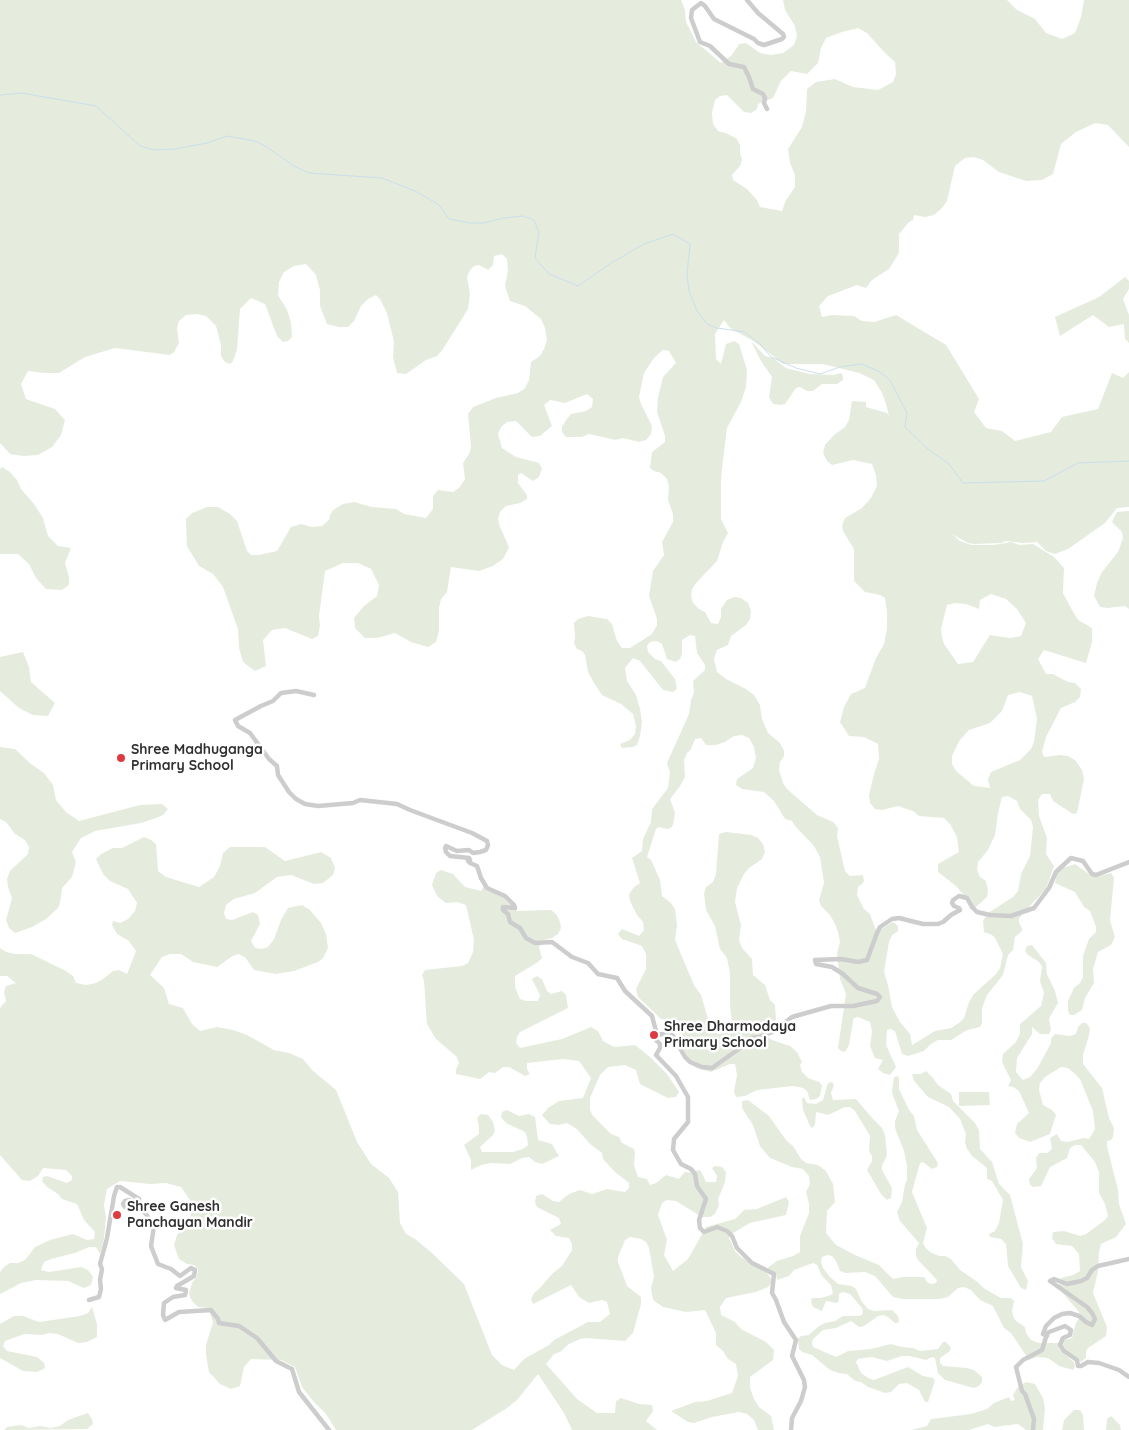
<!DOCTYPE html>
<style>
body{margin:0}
canvas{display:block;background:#fff}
</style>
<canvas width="1129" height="1430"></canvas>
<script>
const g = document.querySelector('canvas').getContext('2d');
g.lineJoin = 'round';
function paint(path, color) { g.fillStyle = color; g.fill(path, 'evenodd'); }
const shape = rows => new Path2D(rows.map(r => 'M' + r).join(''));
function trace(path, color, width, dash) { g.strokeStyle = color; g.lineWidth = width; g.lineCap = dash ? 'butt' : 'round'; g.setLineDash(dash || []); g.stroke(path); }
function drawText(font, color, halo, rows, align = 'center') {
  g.font = font + ' Quicksand,sans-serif'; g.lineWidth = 5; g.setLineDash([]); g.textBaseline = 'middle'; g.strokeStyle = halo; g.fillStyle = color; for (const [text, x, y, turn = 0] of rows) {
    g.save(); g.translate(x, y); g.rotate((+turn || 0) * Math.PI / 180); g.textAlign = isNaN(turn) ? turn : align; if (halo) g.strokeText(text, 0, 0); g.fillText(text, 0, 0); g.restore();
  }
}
const green = shape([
 [0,0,681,0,685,10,686,22,696,42,721,63,732,55,739,44,746,43,760,53,771,55,783,53,794,45,797,36,795,26,785,10,783,0,1007,0,1017,10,1035,19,1046,33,1062,39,1075,33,1081,17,1084,0,1129,0,1129,147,1108,125,1095,123,1076,132,1061,144,1053,174,1042,180,1026,181,999,172,983,160,974,157,965,158,955,166,947,201,942,208,934,215,925,217,914,215,913,220,909,222,899,234,899,253,889,269,872,280,866,288,857,285,828,296,819,306,822,317,832,315,854,316,862,321,874,322,896,315,946,345,979,399,974,412,986,428,1002,431,1015,441,1051,432,1062,417,1098,409,1112,373,1123,378,1129,372,1129,507,1117,508,1105,523,1068,549,1055,554,1046,551,1037,542,1023,543,1006,541,1001,543,974,544,968,543,952,534,960,541,971,545,994,545,1011,542,1019,545,1033,544,1054,557,1064,568,1063,593,1071,608,1078,620,1092,628,1092,642,1086,663,1044,650,1038,659,1046,674,1053,674,1068,682,1075,683,1081,689,1080,697,1075,702,1061,708,1046,737,1042,752,1044,757,1060,755,1068,756,1075,760,1082,770,1084,779,1077,813,1073,814,1053,801,1050,794,1042,794,1038,800,1039,816,1047,838,1046,854,1054,866,1046,889,1022,914,1019,919,1019,923,1022,928,1022,931,1015,937,1013,950,1008,955,1003,975,987,995,982,1008,982,1023,980,1027,967,1030,951,1040,938,1040,931,1044,924,1051,908,1056,902,1054,895,1031,890,1029,887,1030,886,1045,896,1067,890,1075,883,1073,878,1069,883,1060,875,1058,872,1051,870,1046,872,1031,870,1022,865,1020,858,1017,854,1018,853,1021,849,1045,845,1052,841,1051,838,1048,846,994,840,979,837,953,840,942,838,932,835,924,830,915,821,906,819,900,824,883,820,857,814,846,795,826,792,821,785,819,774,801,764,792,742,789,736,785,737,779,753,768,756,758,754,747,749,738,742,735,734,736,725,742,716,745,706,745,701,738,695,739,691,749,687,753,684,760,685,777,680,786,670,799,675,813,673,825,671,828,667,829,659,827,656,829,647,857,651,860,660,880,662,896,671,903,675,909,677,925,675,940,694,985,701,995,712,1032,720,1034,727,1030,732,1024,730,1005,730,973,727,958,720,949,715,926,706,910,704,894,706,887,713,882,716,874,719,834,726,832,751,835,758,838,763,844,765,852,762,859,749,868,744,874,737,888,735,902,741,925,739,940,742,948,752,959,753,975,765,985,770,1000,775,1005,776,1020,768,1037,772,1040,790,1046,797,1052,802,1062,800,1065,802,1072,808,1078,819,1082,822,1085,820,1096,816,1099,810,1100,807,1091,803,1088,793,1086,757,1090,745,1096,736,1097,734,1092,737,1075,735,1064,730,1064,711,1072,696,1068,690,1063,683,1048,682,1028,678,1021,661,1019,638,997,636,989,646,969,646,954,642,946,622,939,618,934,622,929,639,936,644,930,643,922,637,915,630,901,629,894,634,887,640,883,632,858,642,851,643,839,651,822,652,809,668,788,670,772,667,763,689,714,691,700,694,693,693,681,705,670,705,665,697,653,695,636,690,635,682,640,682,654,680,659,676,662,667,659,662,644,657,641,650,642,647,646,648,652,655,659,661,661,675,679,677,689,673,692,663,690,640,661,633,658,625,668,627,681,636,695,640,709,642,722,640,736,637,745,633,747,622,748,620,744,630,740,635,734,636,726,633,714,621,704,602,695,594,683,588,672,585,655,582,651,577,649,574,643,575,638,574,623,578,619,588,616,607,619,612,624,617,641,622,648,630,648,652,634,657,625,657,619,649,596,653,571,664,555,662,542,673,522,673,514,668,500,669,487,667,479,661,473,654,471,650,468,652,452,665,442,665,436,657,412,658,397,663,377,676,363,669,351,663,350,654,358,644,373,639,397,641,404,652,426,651,434,646,440,639,442,623,438,615,440,607,438,589,434,582,437,566,437,562,432,562,427,566,420,571,414,586,411,592,407,593,399,587,394,565,403,550,400,544,405,552,426,540,436,532,437,516,421,507,422,501,427,498,434,502,448,516,457,539,463,542,469,539,477,533,481,521,473,518,475,518,483,527,495,527,499,520,503,506,506,500,512,498,519,500,527,509,547,503,559,493,566,479,571,451,567,447,592,441,599,439,608,439,631,436,642,428,647,411,642,395,633,377,638,365,638,355,628,354,618,364,606,377,596,379,585,371,569,358,563,343,563,325,571,319,616,320,626,318,636,312,639,285,628,272,630,263,640,266,666,255,671,243,662,239,648,238,629,223,587,213,574,199,566,187,546,186,519,192,513,207,507,218,507,230,514,237,521,247,551,251,555,259,555,277,551,291,527,301,524,312,527,322,526,329,520,330,515,333,510,343,504,354,502,372,507,396,509,404,514,426,518,433,509,433,496,438,490,453,492,459,488,465,479,463,463,469,454,471,447,468,414,473,407,496,398,518,393,525,388,529,380,531,362,540,356,544,349,547,340,545,328,541,319,525,306,510,301,505,286,508,270,507,259,502,254,494,256,493,265,488,270,479,265,474,266,470,270,467,277,470,294,468,309,443,349,437,356,426,360,406,374,397,373,393,357,394,342,387,313,380,299,376,295,368,299,361,306,354,321,348,327,339,327,327,324,320,306,320,290,316,275,306,264,294,266,284,272,279,282,278,295,287,310,291,322,292,337,288,341,283,342,277,336,265,304,251,298,240,309,237,350,233,361,230,364,225,362,221,356,221,345,216,326,206,316,197,314,186,315,179,321,177,328,179,343,174,352,170,355,115,348,85,357,59,373,44,373,28,371,21,384,26,399,55,409,65,420,61,435,52,447,38,455,23,456,10,454,0,443],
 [858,28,867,33,884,52,895,62,896,74,893,82,878,90,853,87,835,79,816,82,807,89,806,111,802,127,788,149,790,163,795,175,795,187,786,200,782,211,760,207,757,200,747,189,733,180,732,175,740,166,742,160,740,153,740,145,737,139,726,133,718,131,713,124,712,113,715,100,720,96,727,95,744,112,751,113,757,109,758,104,773,98,781,81,791,71,807,74,818,63,821,48,826,38,842,32],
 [724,320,730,328,755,342,783,364,823,364,859,373,874,380,882,393,886,404,889,416,887,413,866,407,866,402,852,401,849,420,845,427,834,435,825,445,823,453,827,461,832,465,853,460,872,464,876,475,877,486,871,498,862,508,845,518,842,526,843,531,854,549,854,581,865,592,880,595,885,598,887,613,887,629,884,644,876,658,865,688,851,694,844,707,840,722,849,736,864,737,878,744,879,759,874,774,869,795,870,803,875,809,882,810,898,806,913,811,919,816,944,818,950,824,957,837,959,852,938,864,938,872,956,886,975,908,987,897,988,890,986,881,980,877,977,870,978,862,988,850,995,835,998,813,1002,797,1008,796,1017,801,1020,809,1031,820,1033,827,1030,856,1021,874,1018,891,1013,897,988,913,983,921,984,932,992,935,995,938,1003,954,1000,968,996,974,974,994,969,1002,964,1018,959,1023,951,1028,935,1031,912,1045,910,1034,900,1022,892,1007,888,985,884,972,889,942,892,935,898,931,898,926,893,922,878,931,875,928,870,914,864,909,857,895,858,887,862,884,864,881,863,875,850,876,845,871,837,836,838,828,833,822,817,815,787,789,783,783,779,770,780,762,784,756,784,751,780,743,768,733,762,719,760,705,754,695,746,689,726,679,717,672,714,659,717,650,728,645,731,636,746,625,750,619,751,611,748,603,741,598,734,597,727,600,721,609,721,617,718,624,711,623,705,612,699,609,693,603,691,596,692,589,696,583,717,561,723,542,728,533,721,519,721,479,723,460,727,428,741,402,746,387,747,370,739,344,734,341,726,344,721,364,716,359,715,334],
 [991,594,1006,599,1017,609,1026,623,1021,636,1010,638,990,635,973,662,958,664,944,644,942,637,941,629,947,605,955,603,966,604,979,609,980,600],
 [1020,692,1032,696,1037,719,1034,742,1031,749,1020,760,991,772,988,779,990,788,974,786,956,771,952,764,952,756,959,741,969,730,990,723,1002,711,1008,695],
 [1125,277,1129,281,1129,289,1123,299,1129,315,1129,343,1125,339,1124,324,1109,327,1093,315,1060,336,1055,317,1099,297],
 [751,341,765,356,773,358,786,368,810,374,833,375,841,373,843,376,843,380,837,384,822,384,813,391,807,391,800,387,796,388,785,404,781,405,773,404,769,397,772,377,761,361],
 [2,467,10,472,17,480,21,489,34,504,43,518,48,536,58,546,71,548,65,563,69,577,69,585,62,590,46,589,36,578,29,564,18,554,0,554,0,469],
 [1129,511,1129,609,1125,606,1107,608,1100,607,1094,596,1097,583,1102,572,1118,552,1123,538,1122,532,1112,522,1117,512],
 [23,652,29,667,31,682,55,703,48,716,33,715,19,708,0,691,0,657],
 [0,747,15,749,31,764,44,773,53,785,56,800,66,812,79,821,140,805,162,804,168,809,163,815,156,818,141,823,95,831,81,838,72,852,76,862,72,877,62,888,60,903,58,908,46,919,32,927,15,933,9,928,6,920,12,898,8,887,7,879,10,871,28,854,29,847,25,840,15,834,6,822,0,819],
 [144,837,151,840,156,844,158,871,166,877,199,887,214,877,220,866,223,853,230,847,265,847,285,861,321,852,331,858,335,868,333,875,323,883,314,884,291,875,277,877,255,893,234,899,226,905,224,913,226,919,232,920,253,912,258,915,260,924,251,941,255,948,262,949,268,947,274,939,281,920,288,908,302,905,310,910,321,923,326,934,328,948,323,958,318,962,294,971,276,974,254,970,245,957,238,954,231,957,217,967,193,962,181,954,170,954,162,957,150,975,164,988,169,1004,183,1008,192,1024,200,1031,217,1027,233,1030,247,1035,274,1050,289,1053,303,1059,312,1070,336,1090,357,1142,371,1164,389,1178,398,1192,400,1223,406,1234,415,1239,432,1253,464,1284,492,1355,502,1365,514,1370,524,1359,549,1345,554,1340,588,1322,600,1322,610,1314,607,1302,602,1300,589,1303,579,1297,571,1285,533,1304,531,1299,534,1293,539,1289,552,1274,562,1266,572,1250,572,1244,569,1238,556,1236,550,1230,561,1224,559,1218,537,1207,535,1202,536,1196,542,1194,553,1201,559,1202,569,1194,580,1190,592,1194,607,1189,625,1192,629,1188,629,1183,615,1172,603,1159,602,1153,590,1144,577,1129,567,1123,559,1125,550,1124,542,1115,548,1108,559,1101,583,1098,591,1078,579,1061,563,1059,527,1063,527,1069,530,1074,525,1076,509,1067,503,1067,495,1073,489,1072,480,1079,456,1074,456,1069,459,1063,457,1057,436,1039,427,1024,424,981,422,975,425,970,462,966,468,963,473,952,474,940,466,905,457,902,446,903,437,896,432,885,436,873,441,870,453,874,465,887,481,891,484,886,504,898,517,911,546,910,551,910,557,915,560,922,561,928,558,934,552,938,544,940,539,947,542,958,538,962,515,976,515,987,520,999,526,1001,538,1001,540,995,532,979,537,976,542,979,547,991,551,994,562,991,566,995,568,1008,520,1032,517,1037,516,1043,520,1048,562,1039,591,1027,598,1031,603,1041,614,1047,635,1045,650,1057,667,1074,679,1092,676,1097,668,1098,640,1084,636,1070,625,1065,608,1067,600,1075,590,1098,590,1110,593,1116,611,1134,619,1137,622,1143,634,1149,635,1152,634,1165,638,1177,647,1179,650,1185,656,1183,666,1175,679,1179,685,1172,693,1173,698,1170,701,1171,706,1182,716,1182,717,1176,712,1168,715,1166,722,1167,726,1172,725,1182,718,1199,719,1205,715,1214,710,1217,702,1217,676,1201,667,1200,662,1203,658,1215,667,1240,664,1255,673,1271,688,1259,706,1227,735,1219,744,1210,757,1209,786,1197,789,1202,786,1215,750,1223,733,1233,729,1238,735,1251,741,1257,768,1274,771,1279,771,1284,768,1287,756,1292,726,1298,720,1307,721,1315,735,1322,741,1329,766,1342,774,1350,773,1360,750,1377,750,1388,754,1399,759,1407,771,1416,774,1430,758,1430,754,1420,747,1414,739,1412,712,1417,694,1423,688,1422,671,1411,695,1402,707,1401,732,1393,738,1376,736,1364,728,1359,723,1351,716,1345,716,1333,705,1310,686,1312,663,1307,653,1300,651,1288,654,1277,649,1248,646,1242,641,1239,630,1237,625,1240,618,1257,618,1262,627,1286,641,1297,641,1304,633,1333,625,1341,586,1338,580,1339,569,1344,560,1352,554,1354,546,1364,577,1399,597,1413,615,1413,616,1401,621,1398,639,1404,652,1405,653,1411,646,1421,657,1430,572,1430,564,1413,538,1374,517,1400,507,1408,472,1430,336,1430,326,1414,313,1401,302,1387,295,1367,281,1360,251,1359,244,1367,240,1386,231,1389,220,1384,209,1372,206,1355,206,1345,213,1322,208,1308,198,1307,192,1301,189,1294,192,1283,197,1276,198,1269,194,1265,187,1264,179,1259,174,1245,177,1235,191,1220,190,1200,181,1187,166,1183,150,1184,120,1181,107,1189,104,1205,106,1217,104,1239,100,1254,96,1247,89,1247,75,1253,51,1259,44,1262,41,1270,49,1272,81,1267,88,1270,93,1277,91,1285,84,1288,68,1281,36,1280,21,1283,0,1294,0,1272,4,1267,10,1263,18,1263,25,1260,35,1247,50,1240,73,1234,87,1240,94,1239,95,1232,84,1220,77,1204,62,1199,58,1194,47,1187,42,1181,43,1177,47,1176,67,1183,72,1180,72,1176,66,1170,43,1168,38,1176,30,1181,22,1180,0,1155,0,1008,6,1001,4,992,6,986,16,983,7,976,0,976,0,948,6,952,15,954,31,954,66,971,73,976,76,983,86,985,96,983,103,979,113,971,119,970,127,974,136,951,129,941,117,934,112,925,113,921,120,923,128,919,135,911,137,903,128,889,110,881,103,874,96,859,101,854,113,848,122,848],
 [1075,864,1092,876,1098,876,1111,873,1114,878,1110,920,1115,937,1111,945,1098,952,1093,969,1094,983,1085,998,1082,1010,1074,1015,1070,1015,1068,1011,1068,1001,1074,988,1080,983,1083,977,1083,956,1089,939,1096,932,1096,927,1090,911,1084,907,1075,892,1055,883,1057,874,1063,868],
 [1032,945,1046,963,1047,974,1055,991,1058,1003,1051,1015,1049,1019,1051,1030,1049,1034,1040,1034,1032,1027,1032,1034,1017,1058,1016,1072,1023,1080,1030,1077,1037,1069,1051,1043,1051,1039,1055,1034,1070,1036,1076,1034,1078,1027,1082,1023,1086,1023,1090,1028,1089,1035,1083,1055,1083,1064,1102,1088,1109,1118,1114,1128,1113,1137,1111,1140,1107,1141,1107,1146,1118,1190,1119,1204,1126,1224,1116,1237,1101,1244,1099,1252,1098,1271,1093,1293,1107,1327,1106,1336,1088,1348,1086,1351,1086,1358,1081,1362,1069,1354,1063,1345,1064,1340,1072,1338,1076,1323,1080,1317,1079,1312,1061,1291,1059,1285,1061,1278,1073,1275,1080,1271,1079,1254,1072,1246,1056,1244,1052,1238,1053,1232,1064,1231,1080,1236,1086,1234,1105,1220,1108,1216,1105,1204,1099,1193,1099,1172,1095,1162,1081,1145,1075,1145,1070,1148,1067,1158,1050,1167,1041,1186,1033,1187,1030,1185,1029,1179,1037,1168,1036,1158,1039,1153,1047,1153,1052,1149,1050,1138,1057,1134,1061,1141,1068,1142,1083,1138,1089,1139,1095,1129,1093,1111,1080,1079,1075,1074,1068,1068,1061,1067,1045,1077,1040,1083,1039,1090,1043,1105,1052,1110,1056,1115,1050,1134,1030,1142,1019,1138,1015,1133,1017,1124,1029,1113,1019,1091,1013,1087,1008,1086,1011,1080,1002,1062,1003,1054,1016,1042,1020,1034,1020,1024,1041,1006,1044,993,1040,981,1042,967,1039,962,1028,955,1025,951,1027,946],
 [926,1071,933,1078,938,1085,951,1094,953,1101,975,1123,979,1130,980,1149,992,1162,999,1184,1010,1195,1023,1244,1021,1267,1028,1281,1026,1290,1021,1288,1008,1266,1006,1244,1001,1239,990,1237,989,1234,995,1231,999,1223,1003,1200,992,1181,987,1179,987,1168,972,1156,967,1149,965,1142,966,1134,960,1119,949,1107,928,1097,914,1081,912,1074,921,1074],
 [898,1076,899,1079,899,1089,909,1110,914,1116,917,1130,938,1163,937,1167,932,1169,923,1162,920,1163,912,1192,927,1228,923,1243,925,1247,930,1252,939,1256,945,1256,951,1259,960,1270,976,1281,985,1289,1001,1298,1011,1298,1014,1301,1012,1311,1013,1316,1016,1321,1025,1327,1026,1333,1031,1340,1039,1343,1058,1343,1059,1349,1074,1362,1075,1367,1073,1370,1059,1366,1048,1358,1037,1357,1029,1360,1011,1333,1004,1328,993,1306,980,1300,971,1290,964,1287,958,1288,948,1297,940,1299,903,1299,893,1297,875,1276,865,1272,845,1273,840,1271,836,1261,832,1256,827,1255,822,1257,821,1262,823,1268,830,1277,838,1284,852,1286,856,1289,862,1302,868,1309,874,1311,892,1310,898,1316,899,1320,898,1323,895,1323,888,1317,883,1315,878,1316,864,1326,859,1327,851,1321,836,1328,823,1330,813,1339,812,1343,813,1347,836,1357,848,1351,871,1349,891,1344,902,1347,913,1348,920,1351,938,1349,943,1342,946,1342,951,1348,950,1351,940,1358,940,1363,943,1366,967,1368,974,1370,982,1377,982,1382,979,1386,974,1388,945,1380,938,1373,935,1358,932,1357,926,1360,909,1356,902,1356,887,1361,872,1357,864,1358,858,1359,856,1362,861,1373,868,1378,874,1380,908,1367,923,1376,933,1378,935,1381,928,1402,925,1402,919,1390,907,1383,899,1384,891,1392,885,1393,868,1387,861,1382,855,1381,847,1374,838,1373,830,1370,812,1355,802,1352,799,1349,798,1339,801,1336,809,1335,819,1326,825,1323,835,1321,843,1316,859,1316,862,1315,863,1312,862,1308,850,1294,843,1292,839,1294,839,1300,837,1303,826,1301,822,1311,813,1307,811,1302,812,1298,821,1298,831,1295,833,1293,831,1285,822,1276,817,1265,813,1263,794,1270,789,1276,777,1280,776,1273,766,1269,777,1261,793,1256,800,1252,800,1236,809,1213,809,1204,806,1192,810,1184,809,1176,803,1169,792,1167,770,1158,760,1146,753,1125,742,1108,742,1101,748,1100,769,1116,786,1140,793,1146,801,1159,806,1163,818,1165,826,1171,833,1184,835,1202,827,1211,826,1233,836,1245,855,1255,879,1265,893,1279,903,1277,924,1277,927,1282,931,1284,936,1283,937,1280,918,1260,916,1256,916,1249,919,1243,900,1221,897,1212,902,1202,905,1184,907,1180,907,1166,904,1151,895,1128,895,1121,899,1111,893,1096,892,1091,894,1077],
 [832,1082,834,1085,831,1093,833,1100,856,1099,873,1119,882,1128,885,1135,887,1155,882,1166,882,1170,892,1188,891,1198,887,1200,881,1194,867,1170,872,1161,872,1156,869,1151,870,1136,855,1111,850,1107,845,1107,828,1115,816,1112,815,1125,812,1128,810,1126,803,1110,802,1099,804,1097,807,1103,816,1104,823,1100,828,1083],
 [959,1092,989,1092,990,1105,959,1106],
 [507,1110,519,1116,529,1114,535,1117,538,1140,552,1144,559,1156,542,1164,535,1162,529,1157,522,1158,510,1164,491,1163,481,1165,471,1170,471,1160,464,1145,479,1134,479,1126,477,1118,481,1114,488,1115,493,1122,495,1130,493,1135,480,1147,482,1152,513,1152,523,1149,528,1145,527,1137,525,1132,506,1123,501,1117,502,1112],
 [92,1307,97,1324,97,1337,87,1342,78,1343,58,1334,49,1333,42,1335,24,1334,5,1341,3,1346,7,1351,37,1357,44,1363,45,1368,37,1372,23,1371,0,1358,0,1324,14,1316,23,1316,39,1322,80,1316,88,1313],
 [1026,1382,1035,1384,1043,1398,1045,1408,1043,1430,1026,1430,1018,1424,994,1427,988,1424,969,1430,911,1430,927,1426,931,1419,971,1414,987,1409,994,1403,1009,1397,1011,1401,1015,1400,1013,1395,1018,1387],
 [1074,1410,1080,1410,1083,1415,1084,1430,1062,1430,1064,1420],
 [88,1413,92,1419,93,1424,87,1429,4,1430,7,1427,21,1425,29,1428,40,1426,51,1428,60,1426,68,1420],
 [1111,1416,1120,1425,1121,1430,1106,1430,1107,1419]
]);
const stream = shape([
 [0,95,22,93,96,106,140,146,154,150,175,149,207,143,227,136,255,141,267,147,294,166,309,173,382,178,415,191,438,204,449,219,470,223,484,223,503,218,523,216,534,220,539,232,535,258,549,274,578,286,613,262,644,244,673,234,690,244,687,274,689,291,697,311,707,324,717,328,745,332,761,345,771,357,796,368,820,374,840,367,862,364,880,372,890,380,907,413,905,427,928,449,949,464,963,483,1044,481,1078,463,1129,461]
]);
const minor = shape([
 [747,0,758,13,783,34,784,37,782,39,764,45,758,43,754,39,714,19,705,6,701,3,692,10,691,18,700,42,710,46,729,64,744,67,749,77,753,89,763,94,765,98,764,103,767,109],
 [314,695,296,691,281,693,273,701,261,706,235,720,238,726,250,733,269,759,277,766,278,775,289,792,296,799,305,804,318,806,353,803,360,800,397,804,410,810,472,833,487,841,488,845,486,850,480,852,473,853,469,850,457,851,446,846,445,848,446,852,450,856,469,858,470,860,468,861,470,863,477,866,481,878,487,888,505,896,514,905,515,908,503,907,503,910,508,914,510,922,520,928,526,938,535,943,552,942,572,957,588,963,598,974,617,978,625,991,652,1016,657,1035],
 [120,1187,139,1199,137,1203,130,1200,125,1201,123,1204,125,1207,139,1209,145,1213,151,1221,154,1226,151,1246,158,1264,171,1269,180,1276,191,1268,195,1270,194,1276,177,1286,176,1288,186,1290,185,1295,173,1297,164,1303,163,1315,165,1320,179,1312,211,1310,218,1319,219,1323,239,1326,257,1338,276,1361,292,1369,299,1392,329,1430],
 [89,1300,99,1297,101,1289,100,1280,102,1269,100,1264,107,1238,114,1196,117,1187],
 [1047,1336,1043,1334,1046,1326,1054,1318,1062,1314,1070,1313,1079,1316,1086,1322,1092,1325,1095,1319,1092,1313,1087,1307,1050,1281,1054,1279,1067,1284,1081,1281,1087,1278,1092,1270,1098,1266,1129,1259],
 [791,1430,792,1418,801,1401,805,1387,804,1380,792,1356,796,1340,784,1322,776,1300,772,1293,774,1274,752,1263,737,1248,732,1236,727,1231,717,1227,704,1232,700,1228,699,1220,706,1199,697,1186,695,1174,691,1169,681,1164,673,1150,674,1139,688,1122,688,1097,676,1076,656,1055,660,1048,660,1044,653,1037,662,1034,672,1034,685,1057,690,1062,702,1067,712,1068,743,1046,750,1038,759,1037,775,1031,792,1017,831,1006,853,1006,877,1001,880,997,877,994,858,988,843,974,832,967,816,964,815,960,841,959,858,962,867,960,877,933,880,927,892,919,899,918,923,924,938,924,943,922,951,915,960,910,959,908,954,906,952,903,953,900,959,896,967,898,972,907,977,912,990,915,1011,916,1034,908,1049,888,1056,872,1071,858,1083,861,1092,874,1096,875,1129,862],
 [1033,1430,1034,1419,1025,1394,1022,1391,1016,1367,1023,1360,1042,1350,1047,1334,1049,1332,1065,1326,1071,1330,1070,1335,1063,1338,1060,1345,1064,1351,1077,1360,1078,1366,1081,1366,1088,1362,1099,1363,1119,1370,1129,1377]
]);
const markers = [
 [121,758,5,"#de3a42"],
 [654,1035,5,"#de3a42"],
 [117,1215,5,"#de3a42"]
];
const poiNames = [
 ["Shree Madhuganga",131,750],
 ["Primary School",131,766],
 ["Shree Dharmodaya",664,1027],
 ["Primary School",664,1043],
 ["Shree Ganesh",127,1207],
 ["Panchayan Mandir",127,1223]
];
paint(green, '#e5ecde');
trace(stream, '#cbdeeb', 1);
trace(minor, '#cdcdcd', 4.5);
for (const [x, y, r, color] of markers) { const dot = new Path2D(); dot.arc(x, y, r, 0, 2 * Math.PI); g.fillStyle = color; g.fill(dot); trace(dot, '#fff', 2); }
drawText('bold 14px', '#303030', '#fff', poiNames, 'left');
</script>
